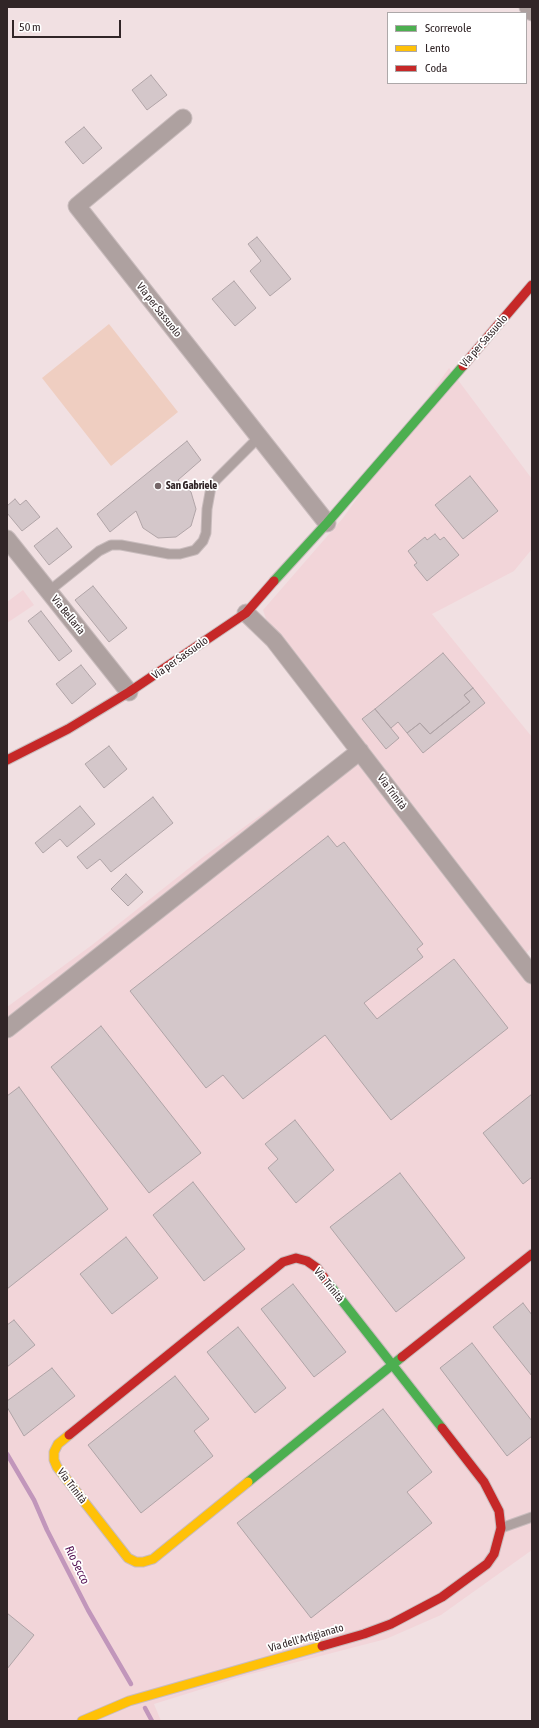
<!DOCTYPE html>
<meta charset="utf-8">
<style>
body{margin:0}
#map{position:relative;width:539px;height:1728px;overflow:hidden;background:#f1e0e2;font-family:"Asap Condensed",sans-serif}
canvas{display:block}
.frame{position:absolute;inset:0;border:8px solid #312527;pointer-events:none}
.legend{position:absolute;left:387px;top:12px;width:140px;height:72px;box-sizing:border-box;background:#fff;border:1px solid #ada8a9;margin:0;padding:5px 7px;list-style:none;font-size:12px;color:#312527}
.legend li{display:flex;align-items:center;gap:8px;height:20px}
.legend b{width:20px;border:1px solid #ada8a9}
.scale{position:absolute;left:12px;top:20px;width:109px;height:18px;box-sizing:border-box;border:2px solid #312527;border-top:0;padding-left:5px;font-size:12px;line-height:14px;white-space:nowrap;color:#312527;-webkit-text-stroke:3px #fff;paint-order:stroke}
</style>
<div id="map">
<canvas width="539" height="1728"></canvas>
<div class="frame"></div>
<ul class="legend">
<li><b style="height:5px;background:#4caf50"></b>Scorrevole</li>
<li><b style="height:5px;background:#ffc107"></b>Lento</li>
<li><b style="height:5px;background:#c62828"></b>Coda</li>
</ul>
<div class="scale">50 m</div>
</div>
<script>
const g = document.querySelector('canvas').getContext('2d');
g.lineJoin = 'round';
function paint(path, color) { g.fillStyle = color; g.fill(path, 'evenodd'); }
const shape = rows => new Path2D(rows.map(r => 'M' + r).join(''));
function trace(path, color, width, dash) { g.strokeStyle = color; g.lineWidth = width; g.lineCap = dash ? 'butt' : 'round'; g.setLineDash(dash || []); g.stroke(path); }
function drawText(font, color, halo, rows, align = 'center') {
  g.font = font + ' "Asap Condensed",sans-serif'; g.lineWidth = 3.5; g.setLineDash([]); g.textBaseline = 'middle'; g.strokeStyle = halo; g.fillStyle = color; for (const [text, x, y, turn = 0] of rows) {
    g.save(); g.translate(x, y); g.rotate((+turn || 0) * Math.PI / 180); g.textAlign = isNaN(turn) ? turn : align; if (halo) g.strokeText(text, 0, 0); g.fillText(text, 0, 0); g.restore();
  }
}
const built = shape([
 [449,368,532,479,532,549,514,571,432,614,532,737,532,947,520,960,532,974,532,1550,441,1615,386,1639,247,1675,154,1704,161,1721,7,1721,7,1007,92,945,203,857,361,742,266,619,263,610,343,518],
 [23,590,34,605,7,623,7,602]
]);
const green = shape([
 [109,324,178,412,111,466,42,378]
]);
const stream = shape([
 [7,1454,34,1500,47,1530,88,1610,131,1684],
 [145,1708,152,1721]
]);
const building = shape([
 [151,75,167,95,147,110,132,90,151,75],
 [84,127,102,148,83,164,65,142,84,127],
 [257,237,291,279,270,296,250,271,261,261,248,244,257,237],
 [234,281,256,308,235,326,212,299,234,281],
 [187,441,201,460,178,480,191,492,196,509,191,526,176,537,158,538,143,528,136,511,110,532,97,514,187,441],
 [470,476,498,511,463,539,435,505,470,476],
 [15,499,20,505,26,500,40,517,22,531,7,513,7,506,15,499],
 [57,528,72,547,49,565,34,546,57,528],
 [435,534,440,540,444,537,459,555,427,581,414,565,417,563,408,551,425,537,427,540,435,534],
 [93,586,127,628,109,642,75,600,93,586],
 [41,611,72,651,59,661,28,621,41,611],
 [443,653,473,688,464,695,470,702,430,734,420,723,407,733,398,722,391,728,375,709,443,653],
 [81,665,96,684,72,704,56,684,81,665],
 [473,688,485,703,423,753,407,733,420,723,430,734,470,702,464,695,473,688],
 [375,709,399,738,386,749,362,719,375,709],
 [109,746,127,769,104,788,85,764,109,746],
 [153,797,173,823,111,872,100,859,87,869,77,857,153,797],
 [80,806,95,824,67,847,60,839,43,853,35,843,80,806],
 [328,836,337,847,344,842,423,944,417,949,423,957,364,1003,377,1019,454,959,508,1028,391,1120,325,1035,243,1099,223,1075,206,1088,130,991,328,836],
 [126,874,143,892,128,906,111,889,126,874],
 [101,1026,201,1153,149,1193,51,1067,101,1026],
 [19,1087,108,1209,7,1289,7,1096,19,1087],
 [532,1094,532,1177,523,1184,483,1133,532,1094],
 [295,1120,334,1170,296,1203,268,1168,278,1159,265,1144,295,1120],
 [400,1173,465,1258,396,1312,330,1227,400,1173],
 [193,1182,245,1249,204,1281,153,1215,193,1182],
 [126,1237,158,1278,112,1314,80,1274,126,1237],
 [293,1284,346,1352,314,1377,261,1309,293,1284],
 [523,1303,532,1315,532,1376,493,1327,523,1303],
 [14,1320,35,1345,7,1367,7,1325,14,1320],
 [238,1327,286,1388,255,1413,207,1352,238,1327],
 [472,1343,532,1421,532,1436,507,1456,440,1368,472,1343],
 [52,1368,75,1396,24,1436,7,1407,7,1401,52,1368],
 [175,1376,209,1419,194,1431,213,1456,141,1513,88,1445,175,1376],
 [383,1409,432,1472,407,1492,432,1523,311,1618,237,1523,383,1409],
 [7,1613,34,1635,7,1669,7,1613]
]);
const lane = shape([
 [49,591,99,551,111,545,121,545,169,554,180,554,195,550,203,541,206,533,207,509,211,487,217,479,259,437],
 [501,1528,532,1517]
]);
const street = shape([
 [528,7,532,12],
 [183,118,77,206,327,523],
 [7,539,129,692],
 [246,613,274,640,532,975],
 [7,1029,360,751]
]);
const fast = shape([
 [274,581,327,523,463,366],
 [325,1279,442,1428],
 [248,1482,402,1357]
]);
const slow = shape([
 [69,1435,58,1444,54,1452,54,1460,57,1467,128,1558,136,1562,143,1562,153,1559,248,1482],
 [82,1721,129,1701,322,1646]
]);
const jam = shape([
 [463,366,532,285],
 [7,760,68,729,129,692,246,613,274,581],
 [402,1357,532,1254],
 [69,1435,283,1262,296,1258,307,1261,317,1268,325,1279],
 [322,1646,364,1634,391,1624,442,1597,487,1564,494,1554,501,1528,499,1511,484,1482,442,1428]
]);
const markers = [
 [158,486,4,"#746668"]
];
const streetNames = [
 ["Via per Sassuolo",159,310,52],
 ["Via per Sassuolo",484,341,-49],
 ["Via Bellaria",68,615,51],
 ["Via per Sassuolo",180,658,-35],
 ["Via Trinità",392,792,53],
 ["Via Trinità",329,1285,51],
 ["Via Trinità",72,1486,53],
 ["Via dell'Artigianato",306,1638,-16]
];
const poiNames = [
 ["San Gabriele",166,486]
];
const waterNames = [
 ["Rio Secco",77,1565,64]
];
paint(built, '#f2d5d9');
paint(green, '#efcec1');
trace(stream, '#c196bb', 4.5);
paint(building, '#d4c7ca');
trace(building, '#b0a4a7', 1);
trace(lane, '#c9bcbd', 11);
trace(street, '#c9bcbd', 19);
trace(fast, '#c9bcbd', 11);
trace(slow, '#c9bcbd', 11);
trace(jam, '#c9bcbd', 11);
trace(lane, '#aea1a0', 9);
trace(street, '#aea1a0', 17);
trace(fast, '#4caf50', 9);
trace(slow, '#ffc107', 9);
trace(jam, '#c62828', 9);
for (const [x, y, r, color] of markers) { const dot = new Path2D(); dot.arc(x, y, r, 0, 2 * Math.PI); g.fillStyle = color; g.fill(dot); trace(dot, '#fff', 1.5); }
drawText('11px', '#312527', '#fff', streetNames);
drawText('bold 11px', '#312527', '#fff', poiNames, 'left');
drawText('italic 12px', '#561355', '#fff', waterNames);
</script>
